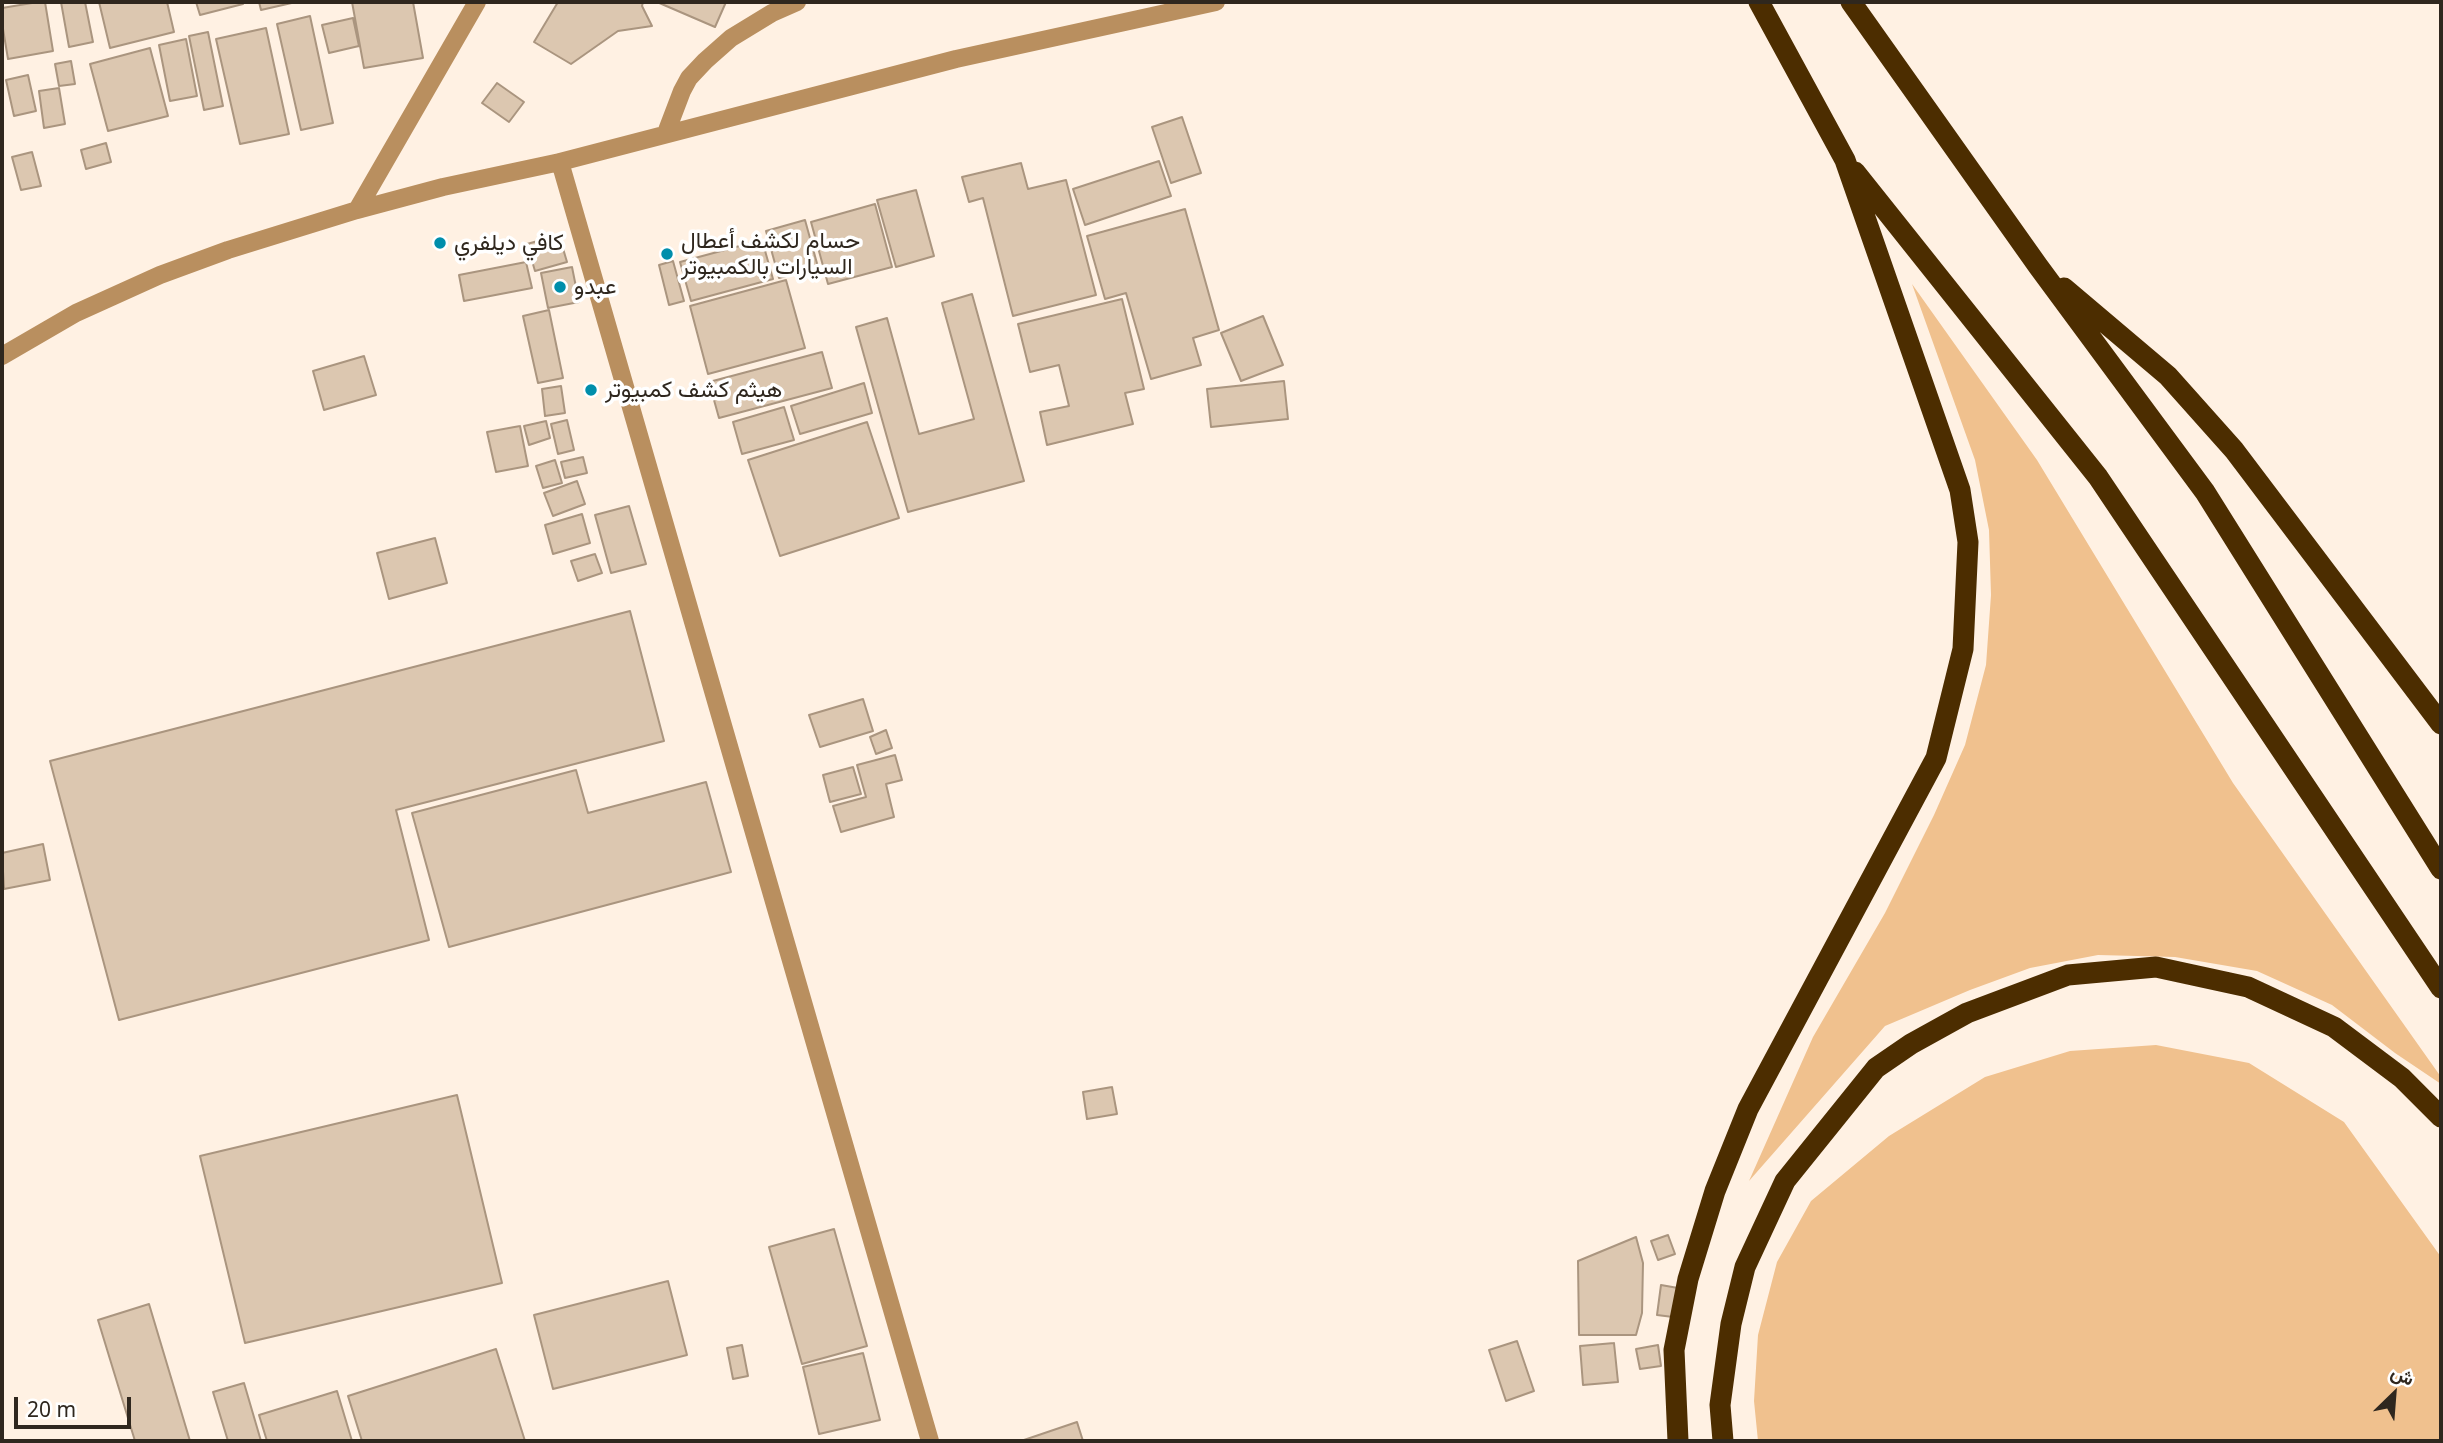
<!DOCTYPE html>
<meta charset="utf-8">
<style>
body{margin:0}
#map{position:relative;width:2443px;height:1443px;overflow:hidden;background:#fff1e3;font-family:"Noto Sans",Vazirmatn,sans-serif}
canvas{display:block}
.frame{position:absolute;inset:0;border:4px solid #2f271e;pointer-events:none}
.north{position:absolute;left:2359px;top:1359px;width:70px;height:70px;-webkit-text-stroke:5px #fff;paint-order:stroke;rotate:25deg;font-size:19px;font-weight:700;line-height:28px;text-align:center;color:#2f271e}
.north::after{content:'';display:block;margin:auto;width:24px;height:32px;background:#2f271e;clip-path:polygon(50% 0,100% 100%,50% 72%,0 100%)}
.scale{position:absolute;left:14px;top:1397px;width:117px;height:32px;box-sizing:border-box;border:4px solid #2f271e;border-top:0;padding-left:9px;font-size:21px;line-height:24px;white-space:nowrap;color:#2f271e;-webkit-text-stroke:5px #fff;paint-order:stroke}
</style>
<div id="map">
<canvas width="2443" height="1443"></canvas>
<div class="frame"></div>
<div class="north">ش</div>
<div class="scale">20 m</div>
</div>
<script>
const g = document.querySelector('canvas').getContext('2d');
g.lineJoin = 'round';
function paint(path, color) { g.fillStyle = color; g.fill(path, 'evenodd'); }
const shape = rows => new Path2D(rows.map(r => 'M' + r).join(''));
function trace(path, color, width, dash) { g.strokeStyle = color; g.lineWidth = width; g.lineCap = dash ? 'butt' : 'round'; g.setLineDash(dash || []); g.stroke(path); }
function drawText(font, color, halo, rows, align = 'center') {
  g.font = font + ' "Noto Sans",Vazirmatn,sans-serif'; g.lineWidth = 7; g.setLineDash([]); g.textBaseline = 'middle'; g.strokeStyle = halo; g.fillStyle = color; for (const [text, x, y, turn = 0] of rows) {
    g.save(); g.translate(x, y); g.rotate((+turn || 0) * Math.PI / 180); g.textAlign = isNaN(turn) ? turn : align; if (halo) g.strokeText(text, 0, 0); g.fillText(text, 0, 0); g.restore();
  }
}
const green = shape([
 [1912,284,2037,460,2233,783,2441,1077,2441,1084,2395,1053,2332,1005,2257,971,2175,957,2098,955,2030,968,1970,990,1885,1026,1749,1181,1813,1037,1885,913,1934,815,1965,745,1986,665,1991,595,1989,530,1975,460],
 [2156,1045,2249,1063,2344,1122,2441,1257,2441,1441,1758,1441,1754,1401,1758,1335,1777,1262,1811,1201,1889,1136,1985,1077,2070,1051]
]);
const building = shape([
 [38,2,45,2,53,51,8,59,2,23,2,8,38,2],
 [61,2,85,2,93,42,69,47,61,2],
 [99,2,167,2,174,32,110,48,99,2],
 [196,2,242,2,243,4,200,15,196,2],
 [259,2,296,2,261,10,259,2],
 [352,2,413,2,423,58,364,68,352,2],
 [558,2,643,2,642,6,652,26,618,31,571,64,534,42,558,2],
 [657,2,726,2,715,27,657,2],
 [310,16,333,123,301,130,277,24,310,16],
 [353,18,359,46,329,53,322,25,353,18],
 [266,28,289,134,240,144,216,39,266,28],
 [208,32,223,106,204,110,189,36,208,32],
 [186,39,197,96,170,101,159,45,186,39],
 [150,48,168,116,108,131,90,64,150,48],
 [71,61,75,84,59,86,55,64,71,61],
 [28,75,36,111,14,116,6,80,28,75],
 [497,83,524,102,509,122,482,103,497,83],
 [59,88,65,124,44,128,39,91,59,88],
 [1182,117,1201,173,1171,183,1152,127,1182,117],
 [106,143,111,162,86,169,81,150,106,143],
 [32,152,41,186,21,190,12,157,32,152],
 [1159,161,1171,196,1085,225,1073,189,1159,161],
 [1021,163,1028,189,1066,180,1096,295,1013,316,983,198,969,202,962,177,1021,163],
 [916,190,934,256,896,267,877,200,916,190],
 [875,204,892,267,828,284,811,222,875,204],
 [1185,209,1219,330,1193,338,1201,365,1151,379,1126,293,1105,299,1087,236,1185,209],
 [805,220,818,267,779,278,766,231,805,220],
 [559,235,567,262,535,271,527,244,559,235],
 [762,240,773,279,691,301,680,262,762,240],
 [673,261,684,301,669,305,659,265,673,261],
 [526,262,532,288,464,301,459,275,526,262],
 [572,267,579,302,548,308,541,273,572,267],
 [786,280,805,348,708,374,690,306,786,280],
 [972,294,1024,481,908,512,856,327,887,318,919,434,974,419,942,303,972,294],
 [1122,299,1144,389,1125,393,1133,424,1047,445,1040,412,1069,406,1059,365,1030,372,1018,324,1122,299],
 [549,310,563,378,538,383,523,316,549,310],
 [1263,316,1283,365,1241,381,1221,333,1263,316],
 [822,352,832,388,719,418,709,382,822,352],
 [364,356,376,395,324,410,313,371,364,356],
 [1284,381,1288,419,1211,427,1207,389,1284,381],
 [864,383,872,413,800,434,791,406,864,383],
 [561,386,565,413,545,416,542,389,561,386],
 [784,407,794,440,742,454,733,422,784,407],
 [567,420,574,450,558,454,551,424,567,420],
 [546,421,550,438,529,445,524,426,546,421],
 [867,422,899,518,780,556,748,460,867,422],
 [520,426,528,466,496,472,487,432,520,426],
 [583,457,587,473,565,478,561,462,583,457],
 [555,460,562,483,543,488,536,466,555,460],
 [577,481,585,504,553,516,544,493,577,481],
 [629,506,646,564,611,573,595,515,629,506],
 [582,514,590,543,553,554,545,525,582,514],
 [435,538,447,583,389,599,377,553,435,538],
 [595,554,602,573,578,581,571,561,595,554],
 [630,611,664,741,396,810,429,940,119,1020,50,761,630,611],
 [863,699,873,731,820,747,809,715,863,699],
 [886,730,892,748,876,754,870,737,886,730],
 [895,755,902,780,886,784,894,817,841,832,833,806,866,797,857,765,895,755],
 [853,767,861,794,830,802,823,775,853,767],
 [576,770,588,813,706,782,731,872,449,947,412,813,576,770],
 [43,844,50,880,4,889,2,853,43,844],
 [1112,1087,1117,1114,1087,1119,1083,1092,1112,1087],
 [457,1095,502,1283,245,1343,200,1156,457,1095],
 [834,1229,867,1346,802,1364,769,1247,834,1229],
 [1668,1235,1675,1254,1658,1260,1651,1241,1668,1235],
 [1636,1237,1643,1263,1642,1313,1636,1335,1579,1335,1578,1261,1636,1237],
 [668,1281,687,1355,553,1389,534,1315,668,1281],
 [1661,1285,1678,1288,1673,1317,1657,1315,1661,1285],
 [149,1304,190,1441,135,1441,98,1320,149,1304],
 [1517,1341,1534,1391,1506,1401,1489,1350,1517,1341],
 [1614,1343,1618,1382,1583,1385,1580,1346,1614,1343],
 [742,1345,748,1376,733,1379,727,1348,742,1345],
 [1658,1345,1661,1366,1640,1369,1636,1349,1658,1345],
 [496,1349,525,1441,362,1441,348,1396,496,1349],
 [863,1353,880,1420,819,1434,803,1367,863,1353],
 [244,1383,261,1441,228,1441,213,1392,244,1383],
 [337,1391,352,1441,267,1441,259,1415,337,1391],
 [1077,1422,1083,1441,1021,1441,1077,1422]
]);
const minor = shape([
 [666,133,682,91,689,78,705,61,731,38,772,13,797,2],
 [560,162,930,1441],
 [357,210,477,2],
 [2,356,76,313,160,275,228,250,357,210,443,187,560,162,956,59,1216,2]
]);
const highway = shape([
 [1851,2,2038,266,2205,492,2441,869],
 [1855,172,2098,477,2441,988],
 [2064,288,2168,376,2234,450,2441,724],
 [1678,1441,1674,1350,1688,1279,1715,1191,1748,1109,1936,758,1963,649,1968,542,1960,490,1845,160,1759,2],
 [1723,1441,1720,1405,1731,1324,1745,1267,1785,1181,1876,1068,1911,1044,1967,1013,2068,975,2156,967,2248,987,2334,1027,2402,1078,2441,1117]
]);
const markers = [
 [440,243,7,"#008eab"],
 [667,254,7,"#008eab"],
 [560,287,7,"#008eab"],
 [591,390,7,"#008eab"]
];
const poiNames = [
 ["حسام لكشف أعطال",681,241],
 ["السيارات بالكمبيوتر",681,267],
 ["كافي ديلفري",454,243],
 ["عبدو",574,287],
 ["هيثم كشف كمبيوتر",605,390]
];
paint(green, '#f0c18e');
paint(building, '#dcc7b0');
trace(building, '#aa957f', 2);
trace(minor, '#b98f5f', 18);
trace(highway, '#4c2d00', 21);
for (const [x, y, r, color] of markers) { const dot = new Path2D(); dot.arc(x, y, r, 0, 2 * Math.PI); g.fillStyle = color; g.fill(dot); trace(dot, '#fff', 2.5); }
drawText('23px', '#2f271e', '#fff', poiNames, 'left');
</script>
